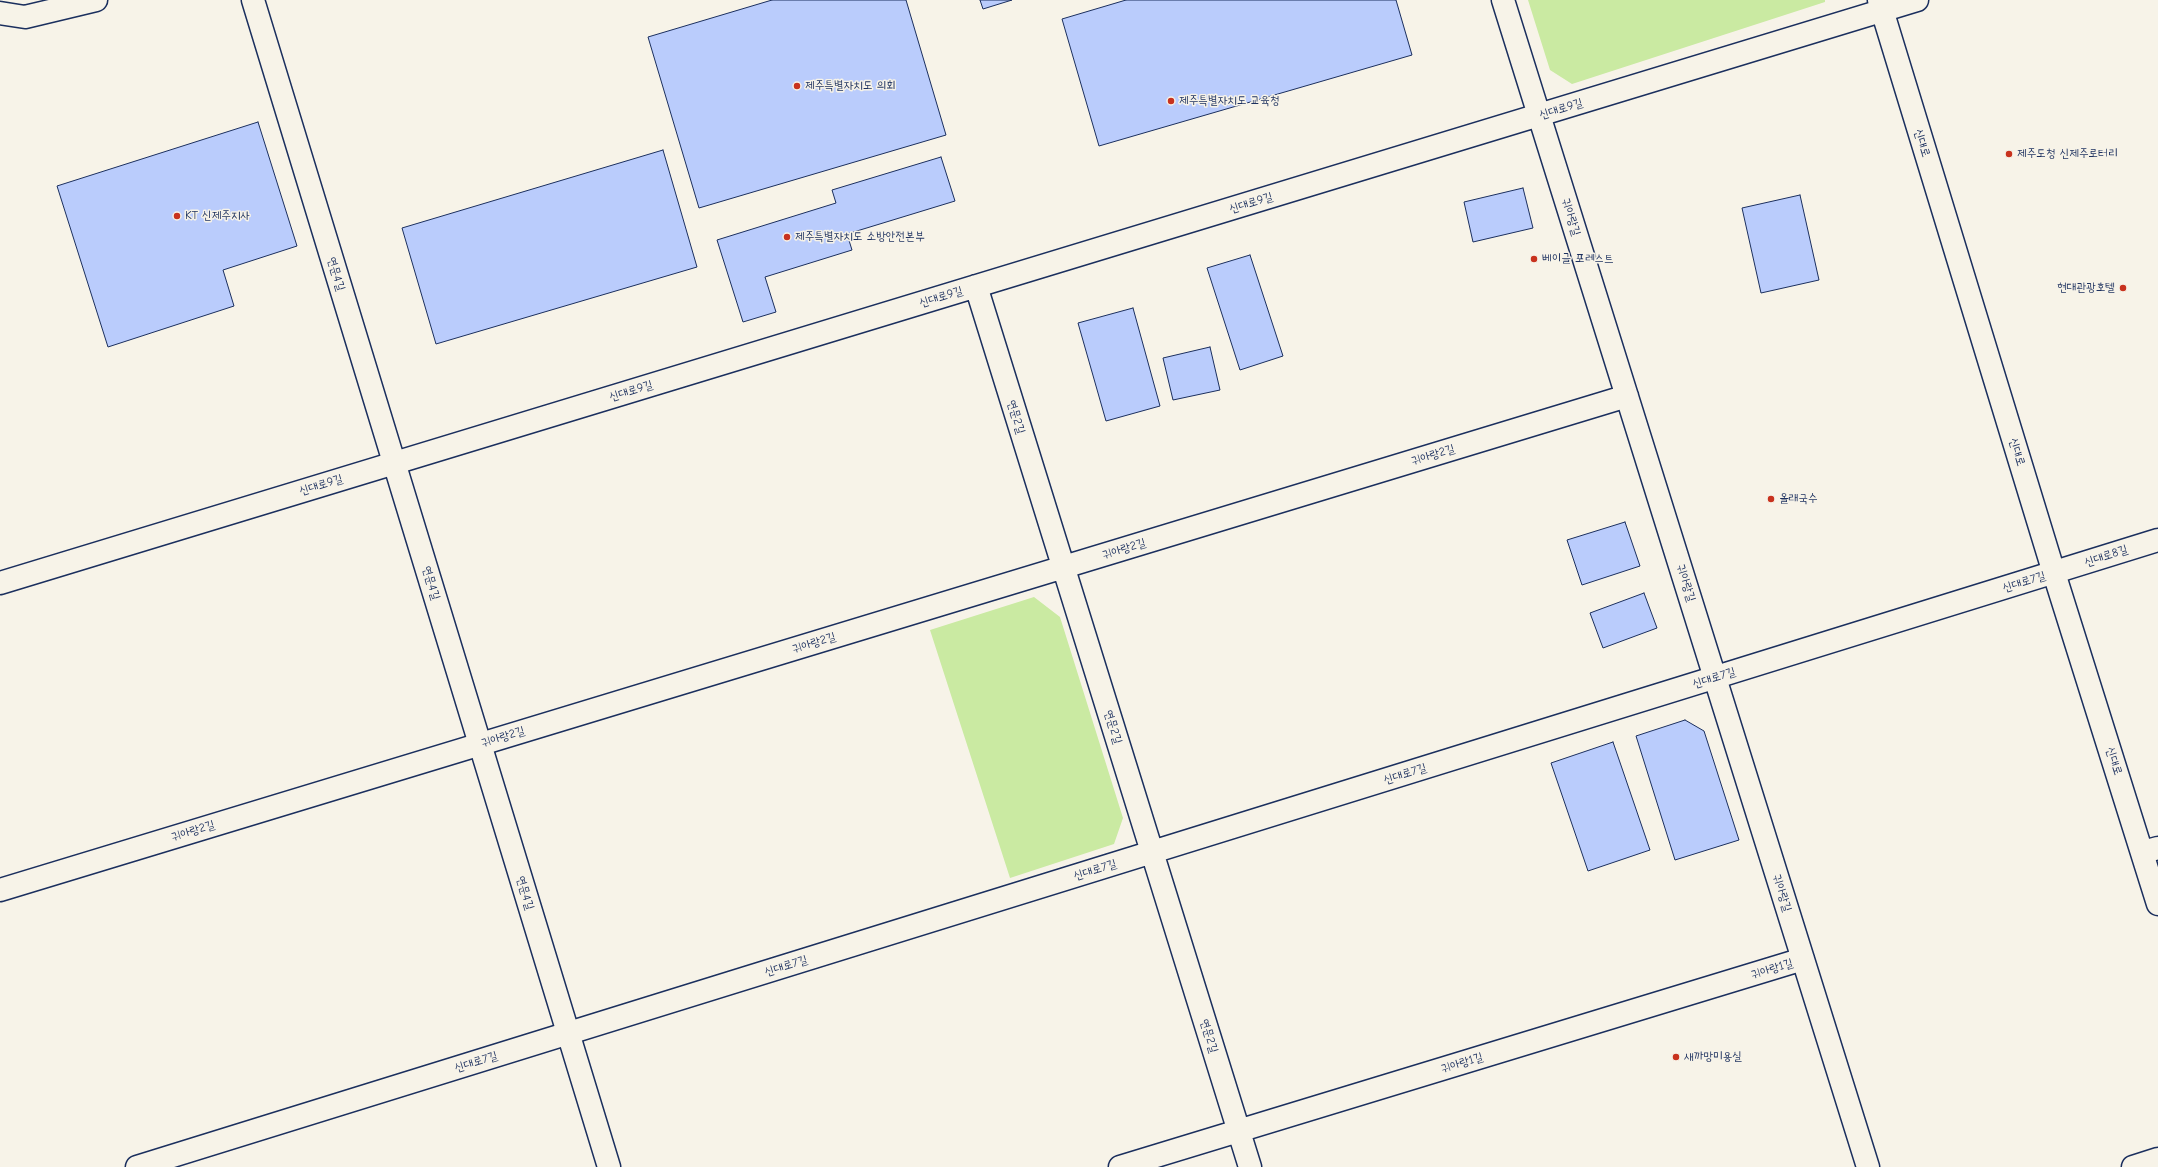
<!DOCTYPE html>
<meta charset="utf-8">
<style>
body{margin:0}
canvas{display:block;background:#f7f3e8}
</style>
<canvas width="2158" height="1167"></canvas>
<script>
const g = document.querySelector('canvas').getContext('2d');
g.lineJoin = 'round';
function paint(path, color) { g.fillStyle = color; g.fill(path, 'evenodd'); }
const shape = rows => new Path2D(rows.map(r => 'M' + r).join(''));
function trace(path, color, width, dash) { g.strokeStyle = color; g.lineWidth = width; g.lineCap = dash ? 'butt' : 'round'; g.setLineDash(dash || []); g.stroke(path); }
function drawText(font, color, halo, rows, align = 'center') {
  g.font = font + ' "Comic Neue","Poor Story",sans-serif'; g.lineWidth = 3; g.setLineDash([]); g.textBaseline = 'middle'; g.strokeStyle = halo; g.fillStyle = color; for (const [text, x, y, turn = 0] of rows) {
    g.save(); g.translate(x, y); g.rotate((+turn || 0) * Math.PI / 180); g.textAlign = isNaN(turn) ? turn : align; if (halo) g.strokeText(text, 0, 0); g.fillText(text, 0, 0); g.restore();
  }
}
const green = shape([
 [1528,0,1825,0,1825,2,1572,84,1550,70],
 [1034,597,1060,617,1123,818,1114,844,1010,878,930,630]
]);
const building = shape([
 [772,0,906,0,946,135,699,208,648,37,772,0],
 [980,0,1012,0,983,9,980,0],
 [1126,0,1396,0,1412,55,1099,146,1062,19,1126,0],
 [258,122,297,246,223,270,234,306,108,347,57,186,258,122],
 [663,150,697,267,436,344,402,228,663,150],
 [941,157,955,201,847,234,852,250,765,277,776,312,743,322,717,240,836,203,832,190,941,157],
 [1523,188,1533,228,1473,242,1464,202,1523,188],
 [1800,195,1819,280,1761,293,1742,208,1800,195],
 [1250,255,1283,356,1240,370,1207,268,1250,255],
 [1133,308,1160,406,1106,421,1078,323,1133,308],
 [1210,347,1220,390,1173,400,1163,358,1210,347],
 [1625,522,1640,566,1582,585,1567,540,1625,522],
 [1644,593,1657,628,1603,648,1590,613,1644,593],
 [1685,720,1704,731,1739,840,1675,860,1636,736,1685,720],
 [1613,742,1650,850,1588,871,1551,763,1613,742]
]);
const minor = shape([
 [1503,0,1868,1167],
 [976,286,1250,1167],
 [0,583,1917,0],
 [2143,852,2158,848],
 [0,890,1627,396],
 [137,1167,2158,540],
 [1120,1167,1803,959],
 [2133,1167,2158,1159]
]);
const tertiary = shape([
 [253,0,609,1167]
]);
const secondary = shape([
 [1879,0,2054,573,2158,904],
 [0,13,25,17,96,0]
]);
const markers = [
 [797,86,4,"#c8321e"],
 [1171,101,4,"#c8321e"],
 [2009,154,4,"#c8321e"],
 [177,216,4,"#c8321e"],
 [787,237,4,"#c8321e"],
 [1534,259,4,"#c8321e"],
 [2123,288,4,"#c8321e"],
 [1771,499,4,"#c8321e"],
 [1676,1057,4,"#c8321e"]
];
const poiNames = [
 ["제주특별자치도 의회",805,86],
 ["제주특별자치도 교육청",1179,101],
 ["제주도청 신제주로터리",2017,154],
 ["KT 신제주지사",185,216],
 ["제주특별자치도 소방안전본부",795,237],
 ["베이글 포레스트",1542,259],
 ["현대관광호텔",2115,288,"right"],
 ["올래국수",1779,499],
 ["새까망미용실",1684,1057]
];
const streetNames = [
 ["신대로9길",1561,109,-17],
 ["신대로",1922,143,73],
 ["신대로9길",1251,203,-17],
 ["귀아랑길",1571,217,73],
 ["연문4길",336,274,73],
 ["신대로9길",941,297,-17],
 ["신대로9길",631,391,-17],
 ["연문2길",1016,417,73],
 ["신대로",2017,452,73],
 ["귀아랑2길",1433,455,-17],
 ["신대로9길",321,485,-17],
 ["귀아랑2길",1124,549,-17],
 ["신대로8길",2106,556,-18],
 ["신대로7길",2024,582,-17],
 ["연문4길",431,583,73],
 ["귀아랑길",1686,583,73],
 ["귀아랑2길",814,643,-17],
 ["신대로7길",1714,678,-17],
 ["연문2길",1113,727,73],
 ["귀아랑2길",503,737,-17],
 ["신대로",2114,761,72],
 ["신대로7길",1405,774,-17],
 ["귀아랑2길",193,831,-17],
 ["신대로7길",1095,870,-17],
 ["연문4길",525,893,73],
 ["귀아랑길",1782,893,73],
 ["신대로7길",786,966,-17],
 ["귀아랑1길",1772,969,-17],
 ["연문2길",1209,1036,73],
 ["신대로7길",476,1062,-17],
 ["귀아랑1길",1462,1063,-17]
];
paint(green, '#caeaa2');
paint(building, '#baccfc');
trace(building, '#1b2f5e', 1);
trace(minor, '#1b2f5e', 25);
trace(tertiary, '#1b2f5e', 25);
trace(secondary, '#1b2f5e', 25);
trace(minor, '#f7f3e8', 22);
trace(tertiary, '#f7f3e8', 22);
trace(secondary, '#f7f3e8', 22);
for (const [x, y, r, color] of markers) { const dot = new Path2D(); dot.arc(x, y, r, 0, 2 * Math.PI); g.fillStyle = color; g.fill(dot); trace(dot, '#f7f3e8', 1.5); }
drawText('12px', '#1b2f5e', '#f7f3e8', poiNames, 'left');
drawText('12px', '#1b2f5e', '#f7f3e8', streetNames);
</script>
